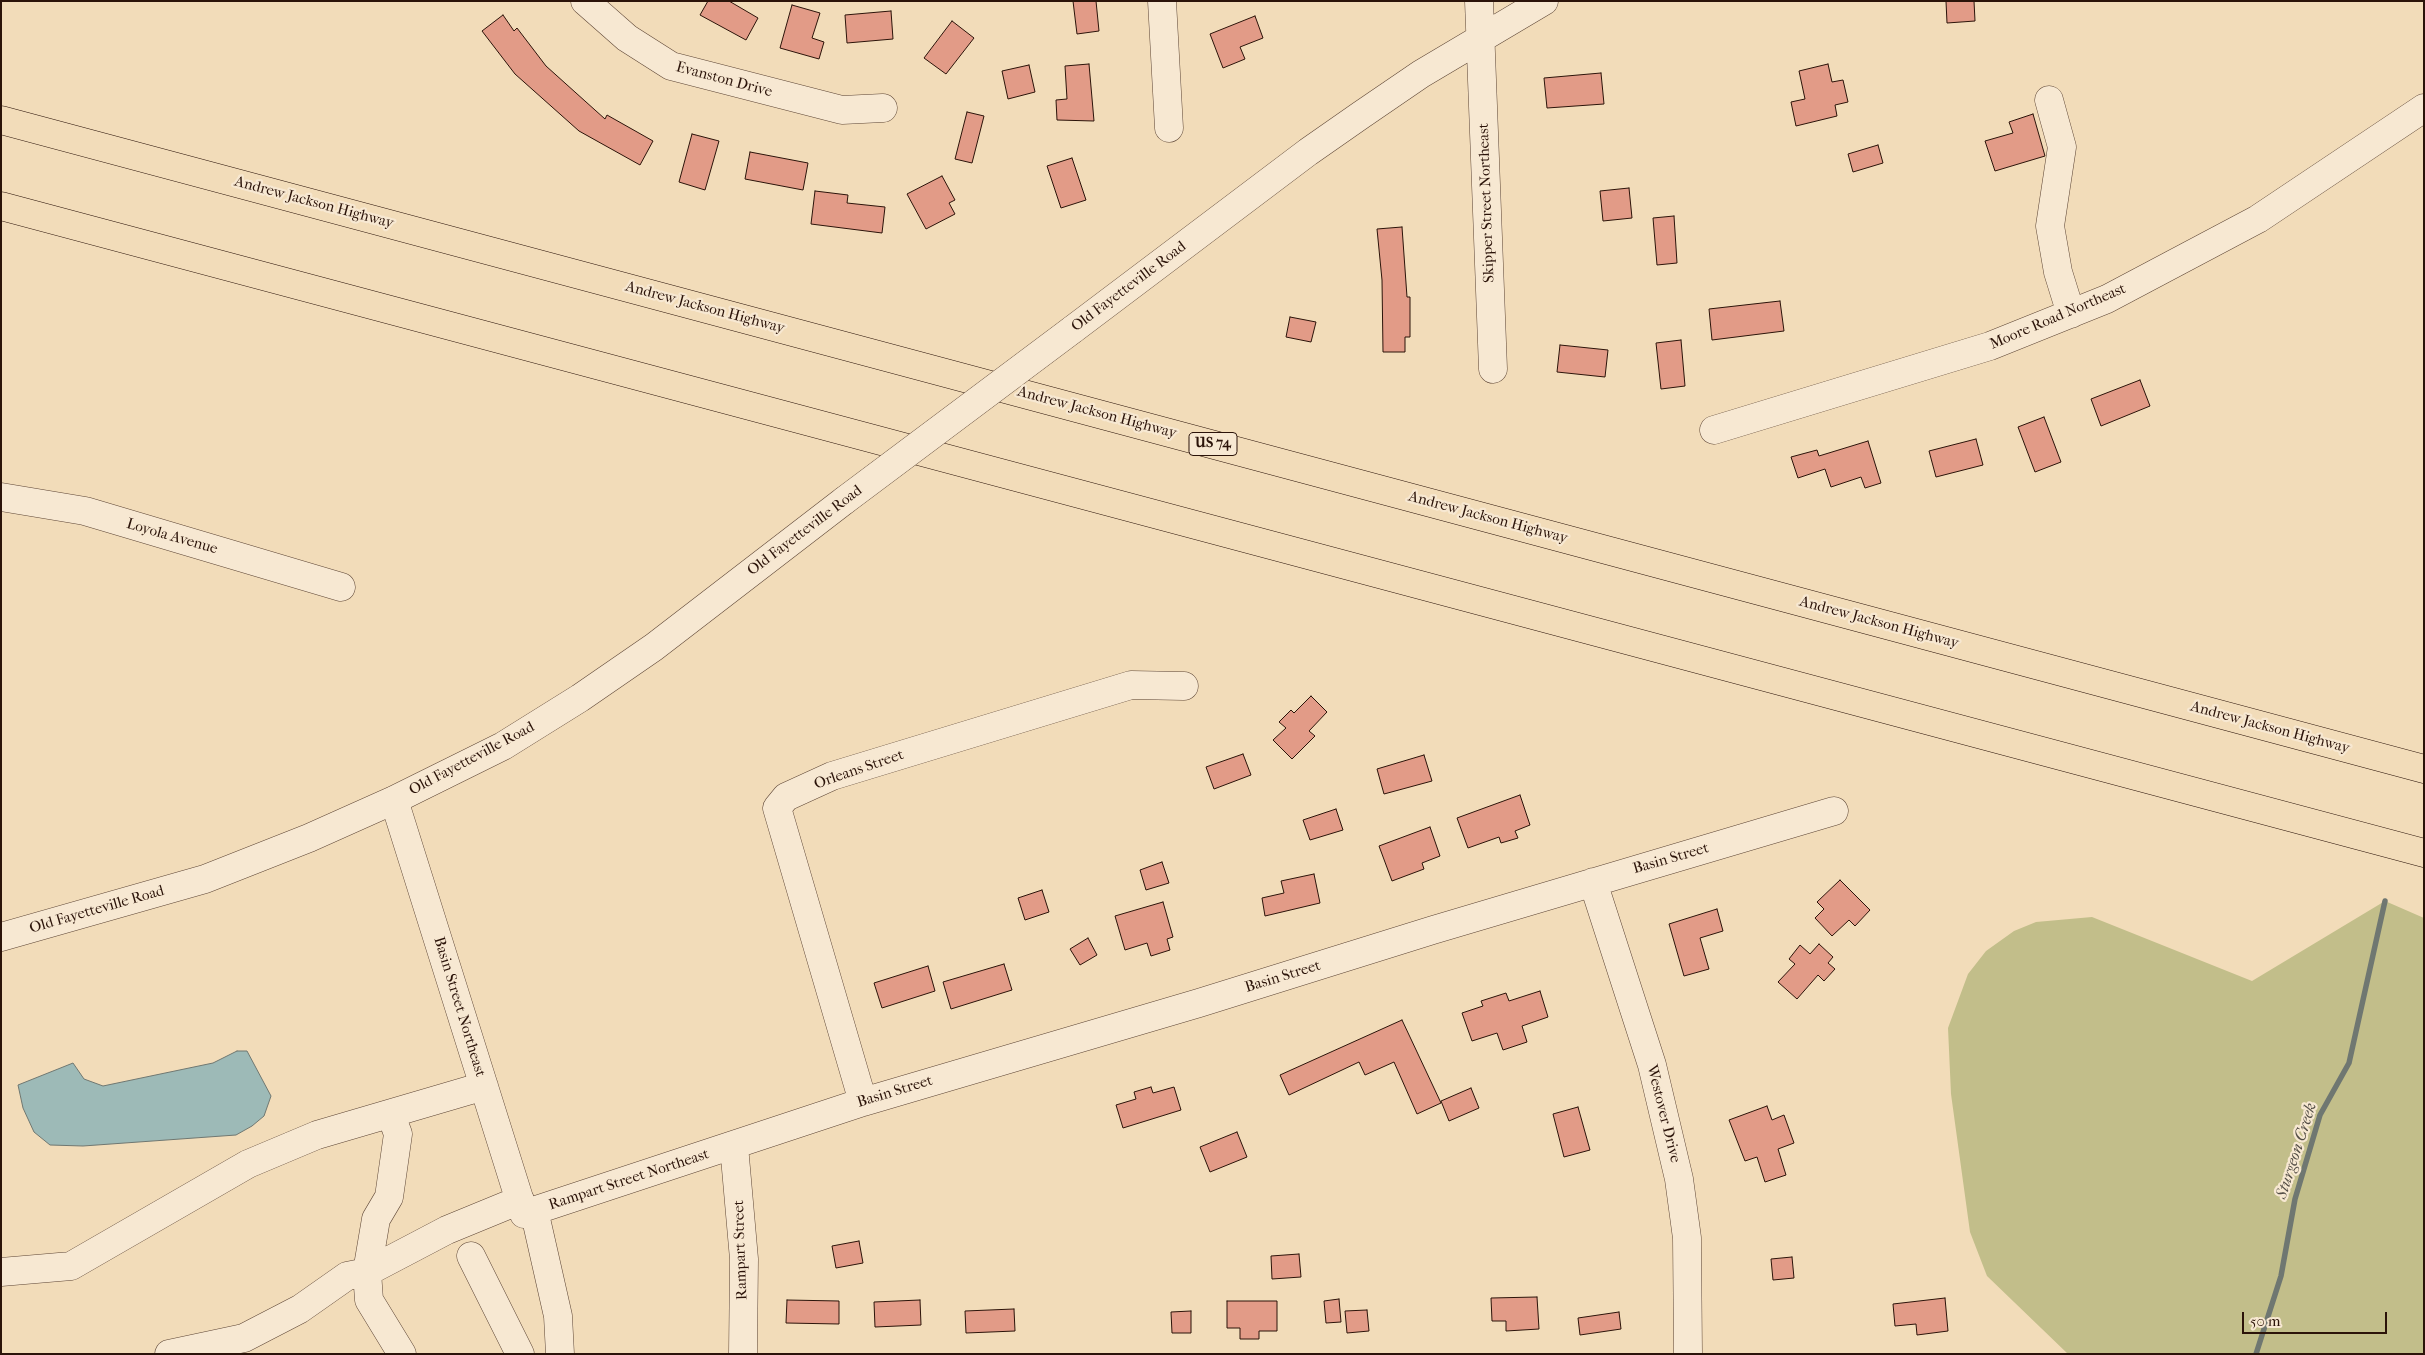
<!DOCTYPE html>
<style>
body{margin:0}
#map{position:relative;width:2425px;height:1355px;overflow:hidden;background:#f2dcb9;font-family:"IM FELL French Canon",serif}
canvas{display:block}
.frame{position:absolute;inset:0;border:2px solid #2b1309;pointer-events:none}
.scale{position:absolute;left:2242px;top:1312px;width:145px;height:22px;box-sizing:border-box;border:2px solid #2b1309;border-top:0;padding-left:6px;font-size:15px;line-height:18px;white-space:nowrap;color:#2b1309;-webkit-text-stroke:4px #f7e8d2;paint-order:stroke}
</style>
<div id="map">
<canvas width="2425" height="1355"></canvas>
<div class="frame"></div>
<div class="scale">50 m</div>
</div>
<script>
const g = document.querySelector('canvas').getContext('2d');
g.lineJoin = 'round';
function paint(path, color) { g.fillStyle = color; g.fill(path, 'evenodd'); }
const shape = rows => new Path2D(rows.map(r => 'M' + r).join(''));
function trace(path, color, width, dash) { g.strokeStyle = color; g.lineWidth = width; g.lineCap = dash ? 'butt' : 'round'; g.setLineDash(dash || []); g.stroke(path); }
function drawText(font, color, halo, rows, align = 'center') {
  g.font = font + ' "IM FELL French Canon",serif'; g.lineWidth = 4.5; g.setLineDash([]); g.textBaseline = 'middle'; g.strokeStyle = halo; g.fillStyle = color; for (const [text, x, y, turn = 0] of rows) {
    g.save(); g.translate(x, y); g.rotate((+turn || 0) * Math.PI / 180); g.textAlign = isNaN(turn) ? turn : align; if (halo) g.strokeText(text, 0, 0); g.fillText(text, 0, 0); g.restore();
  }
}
const green = shape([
 [2385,901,2424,918,2424,1354,2068,1354,1987,1276,1970,1232,1951,1094,1948,1028,1968,974,1986,951,2014,931,2036,922,2092,917,2252,981]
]);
const water = shape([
 [237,1051,247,1051,271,1096,264,1116,252,1126,236,1135,83,1146,50,1145,34,1132,23,1108,18,1085,73,1063,84,1079,103,1086,213,1063,237,1051]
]);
const stream = shape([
 [2256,1354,2281,1276,2295,1199,2320,1115,2349,1063,2385,901]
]);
const building = shape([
 [708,1,729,1,758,18,746,40,700,15,708,1],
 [1073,1,1096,1,1099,31,1077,34,1073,1],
 [1946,1,1974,1,1975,21,1947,23,1946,1],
 [792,5,820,13,812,38,824,42,819,59,780,48,792,5],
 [891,11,893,39,847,43,845,15,891,11],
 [503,15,514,31,517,28,546,66,605,119,607,115,653,141,640,165,579,131,515,74,482,31,503,15],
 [1255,16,1263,38,1240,47,1245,59,1223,68,1210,34,1255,16],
 [952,21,974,38,946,74,924,58,952,21],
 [1089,64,1094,121,1057,120,1056,100,1067,99,1065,66,1089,64],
 [1828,64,1832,82,1843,80,1848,102,1835,105,1837,116,1796,126,1791,102,1805,99,1799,71,1828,64],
 [1029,65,1035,92,1008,99,1002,71,1029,65],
 [1601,73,1604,104,1547,108,1544,78,1601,73],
 [967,112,984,116,972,163,955,159,967,112],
 [2033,114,2045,156,1995,171,1985,141,2013,133,2009,122,2033,114],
 [692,134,719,141,705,190,679,182,692,134],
 [1878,145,1883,163,1853,172,1848,154,1878,145],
 [750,152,808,163,803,190,745,179,750,152],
 [1072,158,1086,200,1061,208,1047,166,1072,158],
 [942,176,955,200,949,203,955,214,926,229,907,194,942,176],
 [1629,188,1632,218,1603,221,1600,191,1629,188],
 [815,191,848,195,847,203,885,207,882,233,811,224,815,191],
 [1674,216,1677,263,1657,265,1653,218,1674,216],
 [1402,227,1407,297,1410,297,1410,337,1405,337,1405,352,1383,352,1382,280,1377,229,1402,227],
 [1780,301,1784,331,1712,340,1709,309,1780,301],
 [1290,317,1316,322,1311,342,1286,337,1290,317],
 [1681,340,1685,386,1661,389,1656,343,1681,340],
 [1560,345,1608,350,1605,377,1557,372,1560,345],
 [2140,380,2150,406,2101,426,2091,399,2140,380],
 [2044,417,2061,462,2035,472,2018,427,2044,417],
 [1976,439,1983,465,1936,477,1929,451,1976,439],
 [1868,441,1881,483,1865,488,1861,477,1831,487,1825,469,1798,478,1791,457,1817,450,1819,456,1868,441],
 [1311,696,1327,712,1309,731,1315,736,1292,759,1273,740,1286,728,1279,722,1291,710,1294,713,1311,696],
 [1243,754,1251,775,1214,789,1206,767,1243,754],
 [1424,755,1432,781,1384,794,1377,769,1424,755],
 [1520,795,1530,825,1515,831,1518,838,1501,843,1499,837,1468,848,1457,818,1520,795],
 [1336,809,1343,830,1310,840,1303,820,1336,809],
 [1430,827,1440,856,1422,863,1424,869,1392,881,1379,846,1430,827],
 [1162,862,1169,883,1146,890,1140,870,1162,862],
 [1314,874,1320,903,1265,916,1262,898,1284,893,1281,881,1314,874],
 [1840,880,1870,910,1855,926,1849,920,1832,936,1815,918,1824,909,1817,902,1840,880],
 [1042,890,1049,912,1025,920,1018,898,1042,890],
 [1163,902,1173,937,1167,939,1170,950,1151,956,1147,943,1125,950,1115,916,1163,902],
 [1717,909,1723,931,1700,938,1709,969,1684,976,1669,924,1717,909],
 [1088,938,1097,955,1080,965,1070,949,1088,938],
 [1819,944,1833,957,1828,963,1835,969,1824,981,1818,975,1797,999,1778,982,1795,964,1789,959,1800,945,1810,954,1819,944],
 [1004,964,1012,990,951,1009,943,982,1004,964],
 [928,966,935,991,882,1008,874,983,928,966],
 [1540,991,1548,1017,1522,1026,1527,1042,1503,1050,1497,1033,1472,1041,1462,1013,1483,1006,1481,1001,1506,993,1509,1001,1540,991],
 [1402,1020,1441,1103,1417,1114,1394,1062,1365,1075,1359,1062,1289,1095,1280,1075,1402,1020],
 [1151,1087,1153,1093,1174,1087,1181,1110,1123,1128,1116,1105,1136,1099,1134,1092,1151,1087],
 [1471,1088,1479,1108,1449,1121,1441,1101,1471,1088],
 [1767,1106,1772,1120,1784,1115,1794,1143,1778,1149,1786,1175,1765,1182,1757,1157,1745,1161,1729,1120,1767,1106],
 [1578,1107,1590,1150,1564,1157,1553,1114,1578,1107],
 [1237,1132,1247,1157,1210,1172,1200,1147,1237,1132],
 [859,1241,863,1263,836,1268,832,1246,859,1241],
 [1299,1254,1301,1277,1272,1279,1271,1256,1299,1254],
 [1792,1257,1794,1278,1773,1280,1771,1259,1792,1257],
 [1537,1297,1539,1329,1506,1331,1506,1321,1492,1321,1491,1298,1537,1297],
 [1945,1298,1948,1331,1917,1335,1916,1324,1895,1326,1893,1304,1945,1298],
 [1339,1299,1341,1322,1326,1323,1324,1301,1339,1299],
 [787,1300,839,1301,839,1324,786,1323,787,1300],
 [920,1300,921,1325,875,1327,874,1302,920,1300],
 [1227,1301,1277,1301,1277,1331,1259,1331,1259,1339,1240,1339,1240,1328,1227,1328,1227,1301],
 [1014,1309,1015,1331,966,1333,965,1311,1014,1309],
 [1367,1310,1369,1331,1347,1333,1345,1311,1367,1310],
 [1191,1311,1191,1333,1172,1333,1171,1312,1191,1311],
 [1619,1312,1621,1329,1580,1335,1578,1318,1619,1312]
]);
const minor = shape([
 [585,1,627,38,671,66,842,110,883,108],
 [1162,1,1169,128],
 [1479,1,1493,369],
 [2049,100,2062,147,2050,226,2058,272,2071,314],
 [1072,330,1308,152,1361,115,1421,74,1544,1],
 [1714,430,1990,346,2107,299,2258,219,2424,108],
 [1,497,85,511,341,587],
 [394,800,524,1214,863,1102,1199,1003,1433,930,1834,811],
 [1593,882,1652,1065,1679,1179,1687,1238,1688,1354],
 [1,937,205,879,309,838,394,800,503,746,580,698,654,647,845,500],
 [863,1102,777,808,786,797,832,776,1131,685,1184,686],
 [391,1115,398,1134,389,1197,376,1219,367,1272,369,1300,402,1354],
 [734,1146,744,1259,743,1354],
 [534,1210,558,1316,560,1354],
 [471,1256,520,1354],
 [1,1272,71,1266,248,1164,317,1135,484,1086],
 [169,1354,244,1338,300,1309,347,1276,367,1272,447,1230,520,1200]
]);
const highway = shape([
 [1,120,2424,769],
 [1,206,2424,853]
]);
const minorBridge = shape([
 [845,500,1072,330]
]);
const shields = [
 [1213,444,48]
];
const shieldNames = [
 ["US 74",1213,444]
];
const streetNames = [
 ["Evanston Drive",724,80,15],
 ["Andrew Jackson Highway",314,203,15],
 ["Skipper Street Northeast",1487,203,-92],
 ["Old Fayetteville Road",1129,287,-37],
 ["Andrew Jackson Highway",705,308,15],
 ["Moore Road Northeast",2058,317,-23],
 ["Andrew Jackson Highway",1097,413,15],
 ["Andrew Jackson Highway",1488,518,15],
 ["Old Fayetteville Road",805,531,-37],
 ["Loyola Avenue",172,537,16],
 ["Andrew Jackson Highway",1879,623,15],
 ["Andrew Jackson Highway",2270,728,15],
 ["Old Fayetteville Road",472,759,-28],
 ["Orleans Street",859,770,-19],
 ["Basin Street",1671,859,-16],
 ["Old Fayetteville Road",97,910,-16],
 ["Basin Street",1283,977,-17],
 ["Basin Street Northeast",459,1007,73],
 ["Basin Street",895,1092,-17],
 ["Westover Drive",1663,1114,76],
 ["Rampart Street Northeast",629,1180,-18],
 ["Rampart Street",741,1250,-92]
];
const waterNames = [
 ["Sturgeon Creek",2297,1151,-72]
];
paint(green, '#c2be8a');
paint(water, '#9dbab7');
trace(water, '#6f7771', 1);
trace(stream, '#6f7771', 5.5);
paint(building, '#e29b87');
trace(building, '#2b1309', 1);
trace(minor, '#5d4535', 29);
trace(highway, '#2b1309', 29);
trace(minor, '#f7e8d2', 28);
trace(highway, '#f2dcb9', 28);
trace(minorBridge, '#5d4535', 29, []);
trace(minorBridge, '#f7e8d2', 28);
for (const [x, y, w] of shields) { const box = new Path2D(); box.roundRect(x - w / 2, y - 11.5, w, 23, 4); g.fillStyle = '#f7e8d2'; g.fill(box); trace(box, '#2b1309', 1); }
drawText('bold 14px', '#2b1309', null, shieldNames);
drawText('15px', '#2b1309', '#f7e8d2', streetNames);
drawText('italic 16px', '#534d46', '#f7e8d2', waterNames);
</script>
